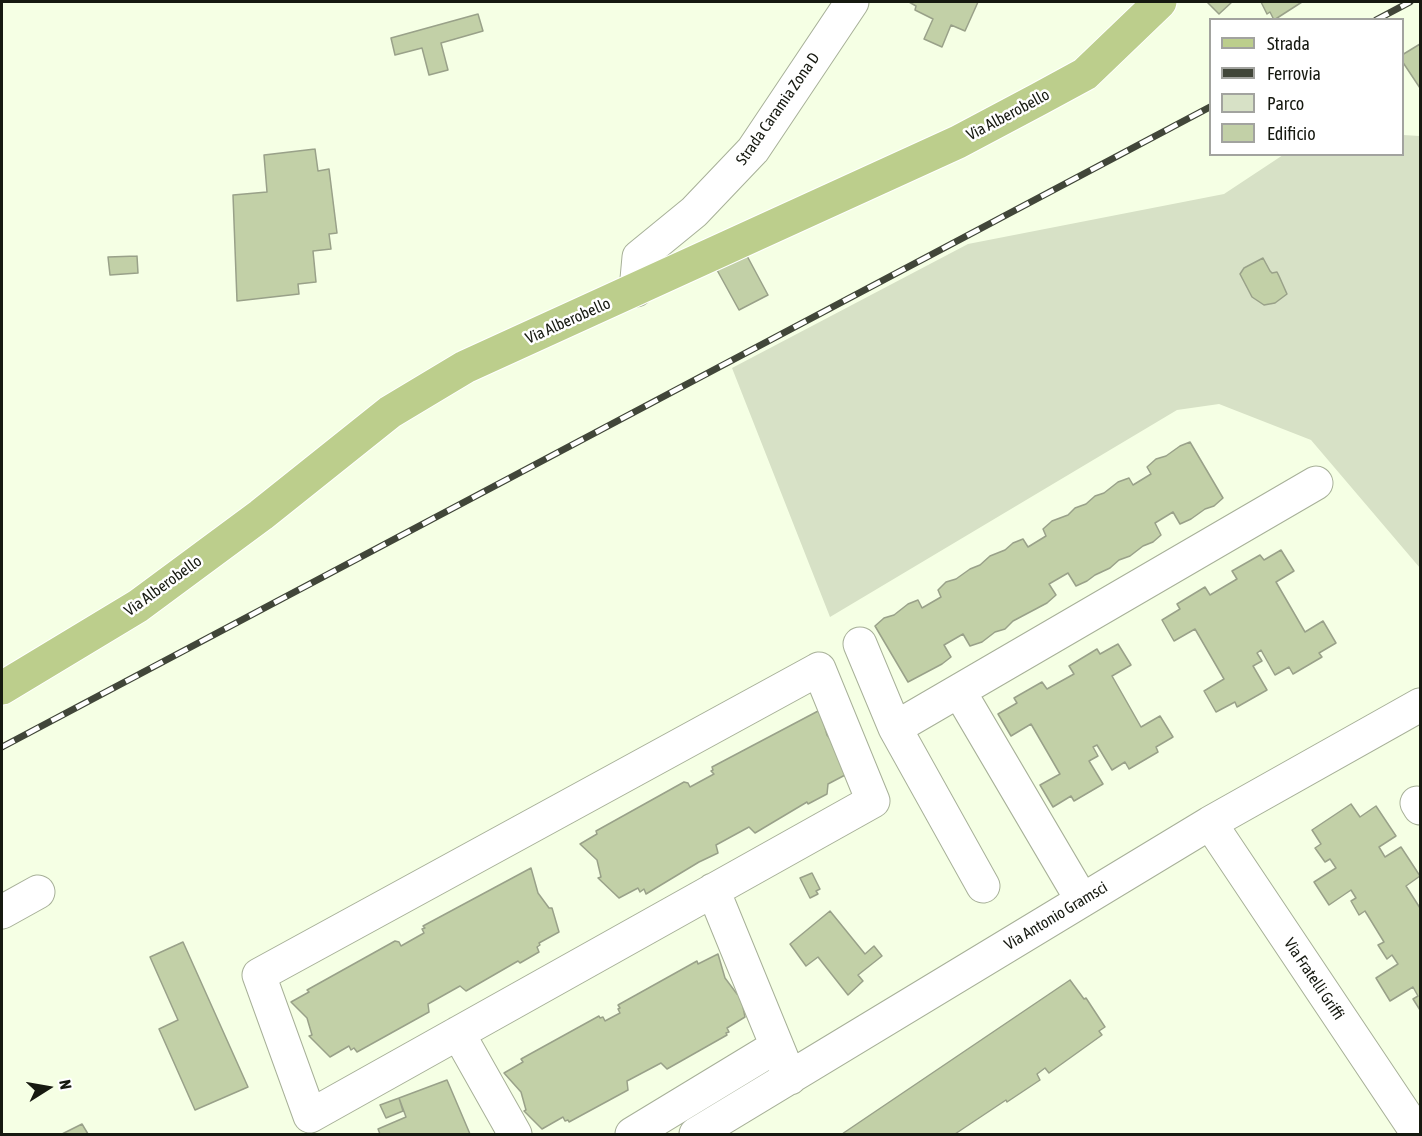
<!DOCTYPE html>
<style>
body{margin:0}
#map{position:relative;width:1422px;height:1136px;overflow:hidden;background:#f5ffe4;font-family:"Asap Condensed",sans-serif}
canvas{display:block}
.frame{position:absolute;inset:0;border:3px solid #161910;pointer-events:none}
.legend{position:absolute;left:1209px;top:18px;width:195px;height:138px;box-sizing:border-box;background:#fff;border:2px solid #a2a39f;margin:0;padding:8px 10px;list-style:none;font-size:18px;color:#161910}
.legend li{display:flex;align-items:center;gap:12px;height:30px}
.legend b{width:30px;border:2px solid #a2a39f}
.north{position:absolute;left:18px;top:1058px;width:60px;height:60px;-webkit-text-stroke:4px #fff;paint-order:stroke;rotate:79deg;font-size:16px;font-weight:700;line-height:24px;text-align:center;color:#161910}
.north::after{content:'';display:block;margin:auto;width:21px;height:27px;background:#161910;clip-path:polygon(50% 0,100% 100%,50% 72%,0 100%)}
</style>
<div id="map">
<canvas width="1422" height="1136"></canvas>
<div class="frame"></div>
<ul class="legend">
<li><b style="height:8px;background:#bcce8c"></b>Strada</li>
<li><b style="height:8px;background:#414639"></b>Ferrovia</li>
<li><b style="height:16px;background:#d7e1c6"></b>Parco</li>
<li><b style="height:16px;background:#c2d0a7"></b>Edificio</li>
</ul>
<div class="north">N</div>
</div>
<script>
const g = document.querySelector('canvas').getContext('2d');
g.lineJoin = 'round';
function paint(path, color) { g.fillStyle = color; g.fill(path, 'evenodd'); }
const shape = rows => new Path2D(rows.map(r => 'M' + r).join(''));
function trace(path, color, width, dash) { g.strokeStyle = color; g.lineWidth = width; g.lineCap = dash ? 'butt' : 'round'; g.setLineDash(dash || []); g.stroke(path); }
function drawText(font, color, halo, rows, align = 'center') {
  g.font = font + ' "Asap Condensed",sans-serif'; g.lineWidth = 5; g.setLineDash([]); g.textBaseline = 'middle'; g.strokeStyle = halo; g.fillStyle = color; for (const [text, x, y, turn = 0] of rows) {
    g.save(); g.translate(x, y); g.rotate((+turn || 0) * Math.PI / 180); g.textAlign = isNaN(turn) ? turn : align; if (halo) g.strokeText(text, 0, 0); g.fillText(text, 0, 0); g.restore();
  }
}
const green = shape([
 [1403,135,1420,136,1420,568,1311,440,1219,404,1177,410,830,617,732,368,968,244,1224,194,1283,155,1402,154]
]);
const building = shape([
 [909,2,978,2,965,31,951,25,942,47,924,39,933,19,915,10,916,6,909,2],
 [1207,2,1232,2,1219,14,1207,2],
 [1261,2,1302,2,1274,20,1270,12,1267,14,1261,2],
 [478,14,483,31,441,43,448,70,429,75,422,48,395,55,391,38,478,14],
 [1420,44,1420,88,1402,61,1402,55,1420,44],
 [315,149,318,171,329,169,337,233,329,234,331,249,313,251,316,282,298,284,299,294,237,301,233,195,267,192,264,155,315,149],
 [746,254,768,295,739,310,717,270,746,254],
 [137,256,138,273,110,275,108,257,137,256],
 [1263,258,1270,271,1272,273,1277,272,1279,276,1287,294,1275,303,1264,305,1252,297,1240,274,1244,268,1263,258],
 [1190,442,1223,498,1214,506,1205,509,1191,519,1180,524,1173,512,1155,523,1161,535,1153,542,1143,546,1130,556,1119,560,1110,568,1095,575,1087,581,1076,586,1068,573,1049,584,1056,595,1047,603,1013,621,1005,629,995,632,982,642,970,646,963,634,944,645,951,657,942,664,908,682,875,626,884,618,894,615,908,604,918,600,922,608,941,597,938,590,946,582,956,579,970,569,980,565,990,556,1005,550,1013,543,1023,539,1028,547,1046,536,1043,529,1052,521,1068,515,1075,508,1086,504,1095,496,1104,493,1118,482,1129,478,1133,485,1151,474,1147,467,1156,459,1166,456,1180,446,1190,442],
 [1281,550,1294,571,1276,582,1305,632,1323,621,1336,643,1319,653,1322,657,1293,674,1289,667,1275,675,1261,650,1257,653,1262,661,1253,666,1267,690,1237,707,1235,702,1216,712,1204,691,1224,679,1195,629,1174,641,1162,620,1180,609,1177,604,1205,587,1210,595,1237,579,1232,571,1260,555,1264,560,1281,550],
 [1118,644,1131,665,1112,676,1141,727,1160,716,1173,737,1156,747,1158,752,1129,769,1125,762,1112,770,1097,745,1093,747,1098,756,1089,761,1103,784,1074,801,1071,796,1053,807,1040,785,1060,774,1031,724,1011,736,998,714,1017,703,1014,698,1042,682,1047,689,1074,674,1069,666,1097,649,1100,654,1118,644],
 [820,710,827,735,838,750,847,774,828,784,827,794,808,804,807,802,755,833,749,827,716,845,718,853,699,862,646,894,644,889,640,892,638,888,619,898,598,878,601,877,597,860,580,844,597,834,596,831,684,782,688,783,690,787,714,774,711,771,713,770,712,767,820,710],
 [1351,804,1360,817,1376,806,1396,836,1379,847,1385,857,1401,847,1420,876,1406,886,1420,908,1420,1010,1413,999,1418,996,1413,987,1390,1001,1376,978,1398,964,1392,955,1387,959,1378,945,1384,942,1365,911,1359,915,1351,901,1356,898,1351,890,1329,905,1314,882,1336,868,1330,859,1325,862,1315,848,1321,844,1312,830,1351,804],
 [531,868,538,893,549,908,552,908,559,932,539,943,540,945,537,947,539,952,520,963,518,961,466,991,460,986,428,1004,429,1012,357,1052,354,1048,351,1050,349,1046,330,1057,309,1036,312,1035,307,1018,291,1002,309,992,307,990,395,941,399,942,401,946,424,933,422,929,425,928,423,926,531,868],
 [812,873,820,889,816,891,818,894,810,898,800,878,812,873],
 [830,911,865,954,874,946,882,956,858,975,863,981,848,995,818,957,806,966,790,944,830,911],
 [183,942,248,1087,195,1110,159,1029,178,1020,150,957,183,942],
 [718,954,725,978,737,994,740,992,745,1017,727,1028,729,1032,726,1033,727,1035,667,1069,661,1063,627,1081,628,1090,569,1122,568,1120,565,1121,563,1117,542,1129,524,1111,526,1110,521,1092,504,1073,523,1062,521,1059,599,1016,600,1018,603,1017,605,1021,620,1013,618,1009,620,1008,618,1005,697,961,698,964,718,954],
 [1070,980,1084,999,1086,998,1105,1027,1099,1031,1102,1035,1049,1073,1045,1068,1037,1074,1040,1080,1007,1102,1006,1100,955,1134,842,1134,1070,980],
 [447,1080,470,1134,380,1134,378,1129,406,1117,399,1098,447,1080],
 [399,1098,403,1111,386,1118,380,1105,399,1098],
 [82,1124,88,1134,62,1134,82,1124]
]);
const minor = shape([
 [636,290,639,257,694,212,753,150,852,2],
 [860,644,895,728],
 [819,669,873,801,310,1116,259,975,819,669],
 [959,691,1082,900],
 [1417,803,1420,808],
 [1210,823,1418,1134],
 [983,886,895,728,1316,483],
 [713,890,790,1078],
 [2,912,38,892],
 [458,1033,515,1134],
 [632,1134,777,1046],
 [696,1134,1210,823,1420,705]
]);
const major = shape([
 [2,688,138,606,261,515,390,412,465,367,958,142,1039,99,1085,74,1160,2]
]);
const rail = shape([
 [1376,20,1410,2],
 [2,747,1210,107]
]);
const streetNames = [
 ["Strada Caramia Zona D",778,109,-55],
 ["Via Alberobello",1008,115,-28],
 ["Via Alberobello",568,321,-24],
 ["Via Alberobello",163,586,-36],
 ["Via Antonio Gramsci",1056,916,-31],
 ["Via Fratelli Griffi",1314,979,56]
];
paint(green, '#d7e1c6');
paint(building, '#c2d0a7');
trace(building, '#99a189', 1.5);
trace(minor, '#a7b098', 35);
trace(major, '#fff', 35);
trace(minor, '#fff', 33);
trace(major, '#bcce8c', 33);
trace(rail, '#414639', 7);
trace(rail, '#fff', 4.5, [14]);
drawText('16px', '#161910', '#fff', streetNames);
</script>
